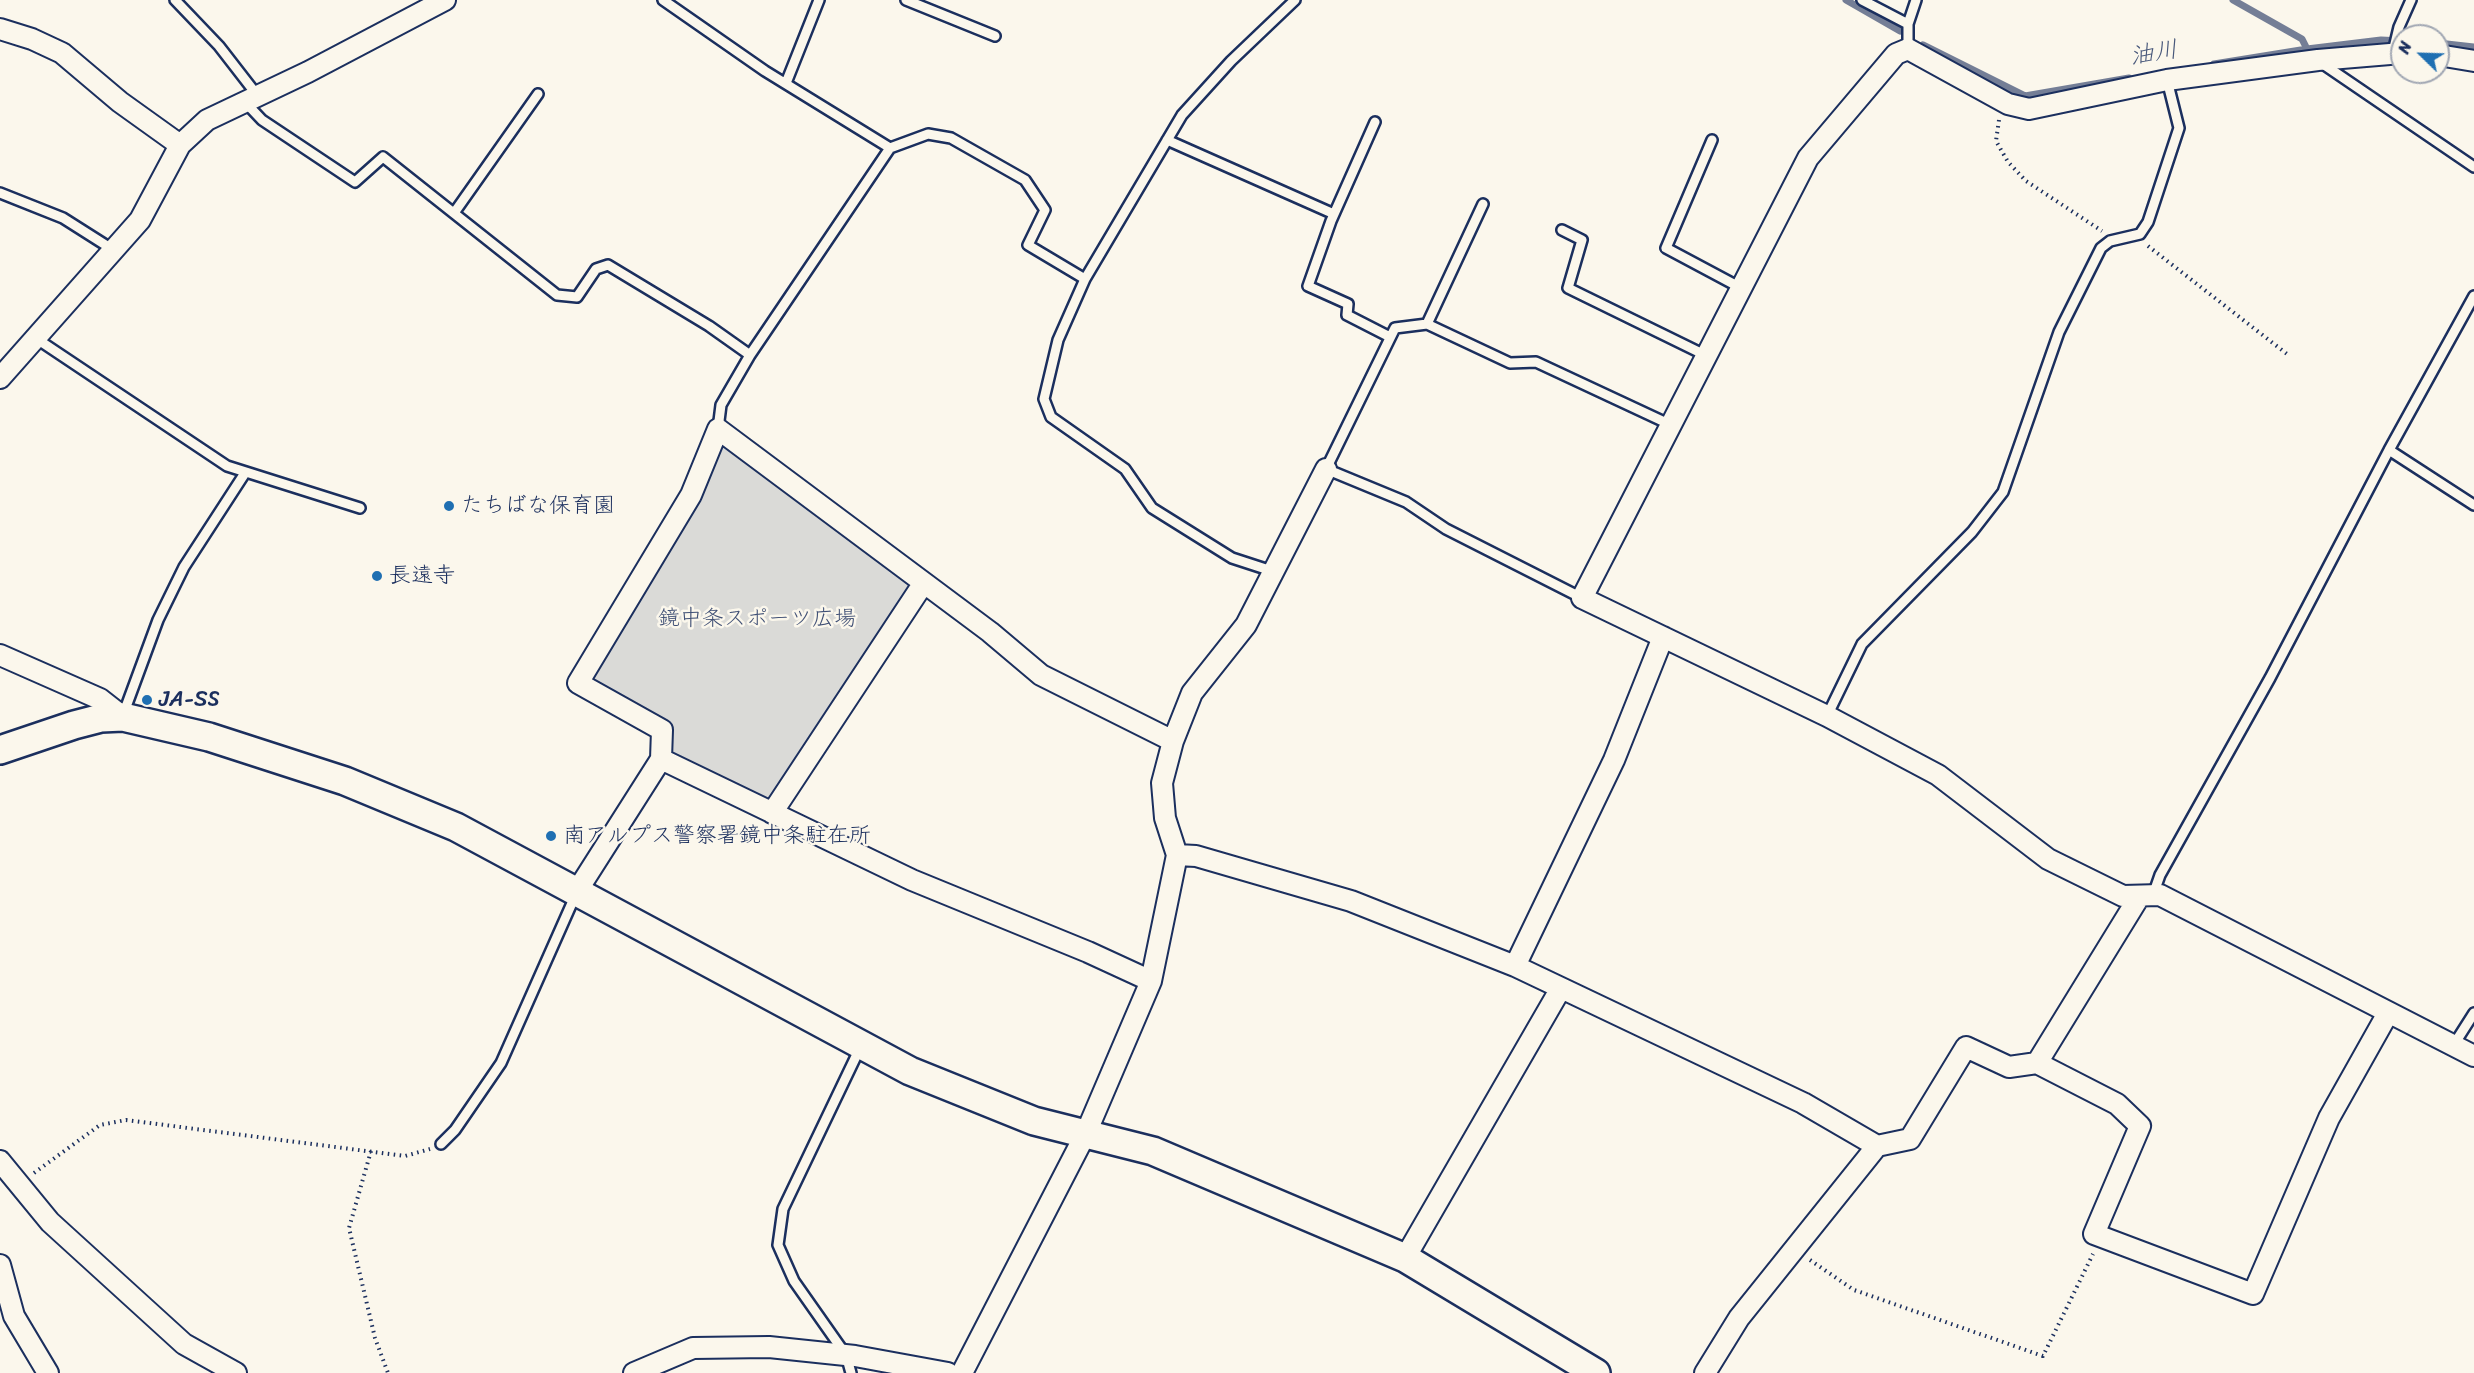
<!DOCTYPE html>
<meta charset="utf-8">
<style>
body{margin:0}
#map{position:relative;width:2474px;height:1373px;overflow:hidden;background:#fbf7ec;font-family:Sriracha,sans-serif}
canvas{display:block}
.north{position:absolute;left:2390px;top:24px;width:60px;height:60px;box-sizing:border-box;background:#fbf7ec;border:2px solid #a1a7b3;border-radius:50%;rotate:293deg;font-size:16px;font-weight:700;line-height:24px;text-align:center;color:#1b2f5e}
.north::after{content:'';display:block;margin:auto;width:21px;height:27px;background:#1f6fb2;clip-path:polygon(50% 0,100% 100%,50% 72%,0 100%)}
</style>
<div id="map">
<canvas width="2474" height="1373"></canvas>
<div class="north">N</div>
</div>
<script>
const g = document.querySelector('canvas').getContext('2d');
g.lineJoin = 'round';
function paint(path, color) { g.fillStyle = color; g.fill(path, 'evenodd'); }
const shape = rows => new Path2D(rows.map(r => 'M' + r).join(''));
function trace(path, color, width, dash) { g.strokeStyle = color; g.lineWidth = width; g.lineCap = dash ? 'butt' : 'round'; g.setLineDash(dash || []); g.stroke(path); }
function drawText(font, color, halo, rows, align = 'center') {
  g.font = font + ' Sriracha,"Klee One",sans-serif'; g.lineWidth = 5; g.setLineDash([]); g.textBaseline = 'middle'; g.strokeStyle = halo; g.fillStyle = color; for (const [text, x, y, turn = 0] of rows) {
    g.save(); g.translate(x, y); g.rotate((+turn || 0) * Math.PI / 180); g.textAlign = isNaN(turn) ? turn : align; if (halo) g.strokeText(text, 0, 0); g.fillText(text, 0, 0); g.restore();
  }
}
const green = shape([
 [728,437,923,584,772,813,661,759,661,730,578,683]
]);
const stream = shape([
 [1846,0,1900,31],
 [2233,0,2302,39,2307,49],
 [2438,43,2474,47],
 [1923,45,2025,96,2129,78],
 [2214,64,2307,49,2381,40,2402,41]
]);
const path = shape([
 [1999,120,1996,141,2008,162,2026,181,2102,231],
 [2148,246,2287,354],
 [371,1151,349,1228,375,1338,388,1373],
 [34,1173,100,1125,126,1120,405,1156,430,1149],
 [1810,1260,1854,1290,2043,1356,2093,1254]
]);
const lane = shape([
 [175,0,219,46,257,95],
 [663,0,765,71,890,148,750,355,721,405,718,429],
 [906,0,995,36],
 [1862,0,1908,24],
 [1908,49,1908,24,1916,0],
 [2393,52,2399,27,2411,0],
 [2320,62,2474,167],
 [786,83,819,0],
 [244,101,262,120,355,182,383,157,557,295,577,297,596,269,608,265,709,326,750,355],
 [1375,122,1331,221,1308,286,1348,304,1347,315,1390,337],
 [1167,140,1334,214],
 [1712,140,1666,248,1741,288],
 [890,148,928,134,951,138,1025,180,1045,210,1028,245,1085,279],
 [0,193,63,218,115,251],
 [454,213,538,94],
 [1562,230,1582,240,1568,288,1707,356],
 [1427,324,1483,204],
 [37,339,227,466,360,508],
 [2389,450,2474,505],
 [1275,572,1232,558,1152,508,1125,469,1051,417,1044,399,1058,340,1085,279,1182,115,1231,61,1295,0],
 [1582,598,1446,529,1406,502,1326,469,1395,328,1427,324,1510,363,1536,362,1671,425],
 [123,715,158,620,184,567,245,473],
 [1827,716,1862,644,1972,532,2003,492,2059,332,2101,248,2110,241,2140,234,2148,222,2179,128,2167,80],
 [2153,895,2160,875,2270,678,2389,450,2474,296],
 [2453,1046,2474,1013],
 [441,1144,455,1130,501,1063,576,894],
 [851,1373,846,1355,794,1281,778,1245,783,1209,860,1048]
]);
const street = shape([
 [0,29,32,39,62,53,120,102,180,145],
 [2402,53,2318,60,2167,80,2029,109,2008,104,1908,49,1896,54,1808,158,1582,598,1827,716,1938,775,2048,859,2123,896,2160,895,2474,1056],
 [2438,55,2474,61],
 [0,378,140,220,180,145,207,120,308,72,445,0],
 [0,655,100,699,123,717],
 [661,759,912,880,1088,952,1151,981],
 [772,813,923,584],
 [1177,855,1196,856,1351,901,1515,966,1803,1103,1877,1146],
 [577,891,661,759,662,730,578,683,691,495,718,429,990,632,1041,675,1173,741],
 [1515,966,1614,760,1663,637],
 [2037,1063,2117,1104,2140,1126,2094,1234,2253,1294,2329,1118,2388,1013],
 [0,1161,50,1222,184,1344,236,1373],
 [1405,1258,1561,988],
 [0,1265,14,1316,48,1373],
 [634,1373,693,1348,769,1347,855,1356,948,1373],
 [962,1373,1086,1133,1151,981,1177,855,1165,818,1162,783,1173,741,1192,693,1246,625,1326,469],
 [1705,1373,1739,1318,1877,1146,1910,1139,1966,1047,2009,1067,2037,1063,2139,897]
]);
const secondary = shape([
 [0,750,74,725,101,718,123,717,209,737,345,781,456,827,910,1071,1034,1121,1153,1151,1405,1258,1596,1373]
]);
const markers = [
 [449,506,6,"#1f6fb2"],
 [377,576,6,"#1f6fb2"],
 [147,700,6,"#1f6fb2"],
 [551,836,6,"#1f6fb2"]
];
const poiNames = [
 ["たちばな保育園",461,506],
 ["長遠寺",389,576],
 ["JA-SS",159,700],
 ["南アルプス警察署鏡中条駐在所",563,836]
];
const parkNames = [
 ["鏡中条スポーツ広場",757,619]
];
const waterNames = [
 ["油川",2154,54,-9]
];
paint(green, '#dadad7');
trace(stream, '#747e96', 7);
trace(lane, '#1b2f5e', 14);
trace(street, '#1b2f5e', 24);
trace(secondary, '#1b2f5e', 32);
trace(path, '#1b2f5e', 4, [1.5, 4.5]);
trace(lane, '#fbf7ec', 9);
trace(street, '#fbf7ec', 20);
trace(secondary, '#fbf7ec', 27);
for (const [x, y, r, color] of markers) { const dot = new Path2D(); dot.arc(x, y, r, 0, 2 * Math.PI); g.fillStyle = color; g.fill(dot); trace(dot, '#fbf7ec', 2); }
drawText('22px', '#1b2f5e', '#fbf7ec', poiNames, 'left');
drawText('22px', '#415176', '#fbf7ec', parkNames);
drawText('italic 24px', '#47577a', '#fbf7ec', waterNames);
</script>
